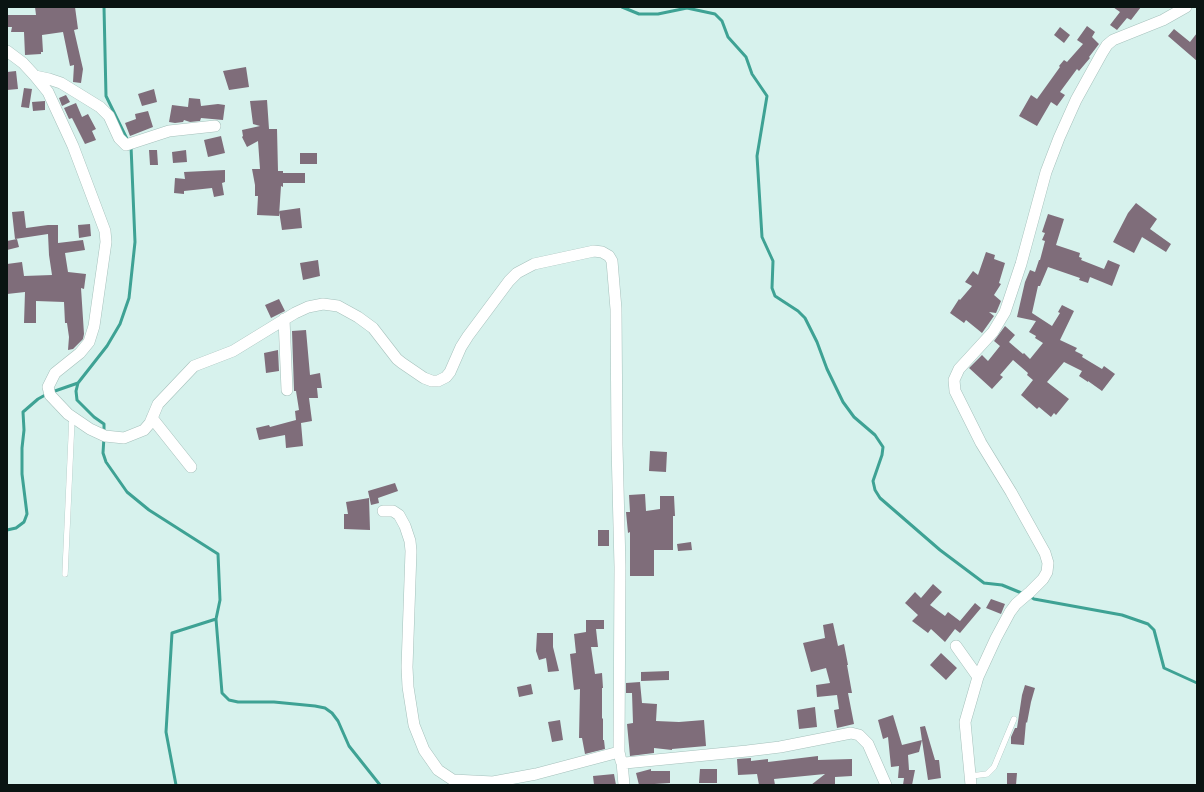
<!DOCTYPE html>
<style>
body{margin:0}
#map{position:relative;width:1204px;height:792px;overflow:hidden;background:#d7f2ed;font-family:Cabin,sans-serif}
canvas{display:block}
.frame{position:absolute;inset:0;border:8px solid #0a1412;pointer-events:none}
</style>
<div id="map">
<canvas width="1204" height="792"></canvas>
<div class="frame"></div>
</div>
<script>
const g = document.querySelector('canvas').getContext('2d');
g.lineJoin = 'round';
const shape = rows => new Path2D(rows.map(r => 'M' + r).join(''));
function trace(path, color, width, dash) { g.strokeStyle = color; g.lineWidth = width; g.lineCap = dash ? 'butt' : 'round'; g.setLineDash(dash || []); g.stroke(path); }
function paint(path, color) { g.fillStyle = color; g.fill(path, 'evenodd'); }
const stream = shape([
 [104,7,106,96,128,141],
 [622,7,639,14,658,14,687,8,715,14,722,21,728,37,746,57,752,74,767,96,757,156,762,237,773,261,772,288,775,296,798,311,805,318,817,342,827,369,843,402,854,417,875,435,883,447,882,455,873,481,875,490,880,498,940,550,984,583,1002,585,1024,594],
 [52,392,78,383],
 [104,432,104,424,94,417,77,400,76,391,78,383,107,346,120,324,129,298,135,242,131,146],
 [104,437,103,453,106,462,127,492,149,510,218,554,220,600,216,619,222,693,229,700,238,702,274,702,315,706,325,708,332,713,338,721,349,746,380,785],
 [7,530,16,528,24,522,27,514,22,474,22,448,24,430,23,412,38,399,47,394],
 [1029,596,1034,599,1122,615,1148,624,1154,630,1164,668,1197,683],
 [176,785,166,732,172,633,216,619]
]);
const building = shape([
 [35,7,75,7,78,29,74,30,83,69,81,83,73,82,74,65,70,66,63,32,42,35,43,52,41,52,41,54,25,55,24,32,11,32,12,27,7,27,7,15,36,15],
 [1113,7,1141,7,1131,20,1127,18,1117,30,1110,25,1120,12],
 [1087,26,1095,32,1092,37,1099,44,1089,57,1090,58,1079,71,1077,69,1060,92,1065,95,1057,106,1051,102,1037,126,1019,116,1031,95,1037,99,1060,67,1059,66,1064,60,1067,62,1083,44,1077,40],
 [1060,27,1070,35,1064,43,1054,35],
 [1174,29,1190,42,1197,33,1197,61,1168,36],
 [246,67,249,87,229,90,223,71],
 [16,71,18,89,7,90,7,72],
 [24,88,32,89,29,108,21,107],
 [154,89,157,102,142,106,138,94],
 [66,95,70,102,62,106,59,98],
 [189,98,200,99,201,106,218,104,225,105,223,120,201,118,200,121,190,122,184,120,183,122,175,123,169,122,172,105,188,107],
 [267,100,269,129,277,129,278,171,283,171,283,173,305,173,305,183,283,183,283,187,281,186,279,216,257,215,258,196,255,196,255,185,252,169,260,169,258,141,247,147,242,137,243,136,242,130,260,126,253,124,250,101],
 [45,101,45,110,33,111,32,102],
 [76,103,82,117,88,114,96,129,92,131,96,140,85,144,72,118,69,119,64,108],
 [148,111,153,127,130,136,125,123,136,119,135,114],
 [221,136,225,153,208,157,204,140],
 [149,150,157,150,158,165,150,165],
 [186,150,187,162,173,163,172,152],
 [300,153,317,153,317,164,300,164],
 [225,170,225,182,222,183,224,195,214,197,212,188,184,191,184,194,174,193,175,178,185,179,184,172],
 [1136,203,1157,219,1150,229,1171,244,1166,252,1142,237,1134,253,1113,242,1128,213],
 [300,208,302,228,282,230,279,211],
 [24,211,26,228,48,225,58,225,58,243,83,240,85,250,65,253,68,272,86,274,84,289,81,288,84,334,83,339,73,349,68,350,69,337,67,323,65,323,64,302,36,301,36,323,24,323,25,292,7,294,7,264,22,262,24,276,52,275,49,255,48,234,15,239,12,212],
 [1048,214,1064,219,1056,245,1080,253,1079,257,1082,258,1081,260,1104,269,1108,260,1120,265,1112,286,1090,277,1088,283,1079,280,1080,278,1048,267,1040,286,1038,286,1032,313,1052,326,1060,313,1058,312,1062,305,1074,311,1060,340,1077,348,1075,351,1083,355,1082,357,1102,369,1104,366,1115,374,1102,391,1088,381,1088,382,1079,376,1082,371,1064,362,1047,382,1069,399,1056,415,1054,413,1051,417,1039,407,1037,409,1021,395,1033,380,1027,375,1028,373,1013,360,1000,375,1003,377,992,389,969,368,982,355,988,361,1000,346,994,341,1005,326,1015,335,1009,342,1023,354,1024,353,1030,359,1043,343,1035,338,1036,336,1029,332,1036,321,1017,317,1025,282,1030,270,1035,272,1039,260,1040,260,1045,241,1042,240,1045,233,1042,232],
 [90,224,91,236,79,238,78,225],
 [17,239,19,247,7,250,7,241],
 [986,252,995,255,994,259,1005,263,999,283,1001,284,994,295,1001,301,996,313,989,312,994,316,982,333,966,320,964,323,950,313,959,299,960,300,972,286,965,282,973,271,978,275],
 [318,260,320,276,303,280,300,263],
 [279,299,285,311,271,318,265,305],
 [306,330,310,375,320,373,322,388,317,388,318,398,309,398,312,421,301,423,303,446,286,448,285,435,259,440,256,428,269,425,270,427,296,420,295,411,299,410,296,391,294,391,292,331],
 [278,350,279,371,266,373,264,353],
 [650,451,667,452,666,472,649,471],
 [395,483,398,491,378,498,379,503,371,505,368,491],
 [645,494,646,511,660,509,660,496,674,496,675,516,673,516,673,550,654,550,654,576,630,576,630,532,628,533,626,512,630,512,629,495],
 [369,498,370,530,344,529,344,514,348,514,346,502],
 [598,530,609,530,609,546,598,546],
 [691,542,692,550,678,551,677,544],
 [933,584,942,592,930,605,945,616,948,612,960,621,975,603,981,608,960,633,955,629,945,642,931,629,928,633,912,621,918,615,905,603,915,592,921,598],
 [991,599,1005,604,1001,614,986,608],
 [586,620,604,620,604,629,596,629,598,647,591,647,595,674,602,673,603,688,602,688,602,718,603,719,603,740,604,740,605,749,585,754,582,738,579,738,580,689,574,690,570,654,576,653,574,634,586,632],
 [833,623,838,646,844,644,848,665,847,665,852,693,848,693,854,724,837,728,834,710,839,709,837,695,817,697,816,685,830,683,826,668,811,672,803,643,825,638,823,625],
 [537,633,553,633,553,647,559,671,548,672,546,658,539,660,536,651],
 [941,653,957,668,946,680,930,665],
 [669,671,669,680,641,681,641,672],
 [640,682,642,703,657,704,656,721,679,722,704,720,706,746,672,749,672,750,654,748,654,753,630,756,627,724,633,723,632,693,626,693,626,683],
 [531,684,533,694,519,697,517,687],
 [1025,685,1035,688,1031,702,1027,723,1026,722,1024,745,1011,744,1011,737,1015,728,1017,728,1022,695],
 [815,707,817,727,799,729,797,710],
 [893,715,902,745,922,740,919,752,908,755,909,770,915,770,912,785,903,785,904,778,898,778,899,766,891,767,888,737,883,739,878,720],
 [560,720,563,740,552,742,548,722],
 [925,726,935,760,939,760,941,778,928,780,920,727],
 [818,756,818,760,852,759,852,776,835,777,835,785,811,785,825,774,774,779,775,785,759,785,757,774,738,775,737,759,751,758,751,761,768,759,768,762],
 [651,769,651,771,670,771,670,783,639,785,636,773],
 [700,769,717,769,717,783,699,783],
 [1007,773,1017,773,1016,785,1007,785],
 [614,774,616,785,594,785,593,776]
]);
const lane = shape([
 [65,574,72,418],
 [971,776,987,774,994,767,1014,719]
]);
const street = shape([
 [7,51,23,63,35,76,48,92,73,146,105,231,106,242,94,326,89,342,80,353,55,373,48,387,50,395,68,414,90,429,105,436,124,438,144,430,150,423,158,404,194,366,233,351,295,313,308,307,323,304,338,306,358,317,373,328,397,359,402,363,424,378,432,381,438,381,446,377,450,372,461,347,468,336,509,281,517,273,534,264,594,251,602,252,609,256,612,261,616,309,617,445,620,567,619,752,621,761,625,763,747,751,780,747,851,733,859,735,868,744,886,785],
 [35,76,49,79,61,83,100,107,109,116,119,138,126,145,169,131,215,126],
 [284,319,287,390],
 [152,418,191,467],
 [383,511,393,511,399,515,405,526,410,541,411,551,407,667,408,687,414,725,424,750,438,770,453,780,493,782,536,774,619,752],
 [956,646,978,677],
 [622,762,624,785],
 [971,785,965,722,978,677,996,638,1010,612,1016,604,1030,592,1043,579,1047,572,1048,563,1045,553,1011,492,981,443,955,391,954,380,959,369,993,332,1005,312,1021,264,1046,172,1059,138,1076,100,1102,53,1107,45,1113,40,1163,20,1186,7]
]);
trace(stream, '#3ea294', 3);
paint(building, '#7f6d7a');
trace(lane, '#a5c0bb', 6);
trace(street, '#a5c0bb', 12);
trace(lane, '#fff', 5.5);
trace(street, '#fff', 11);
</script>
